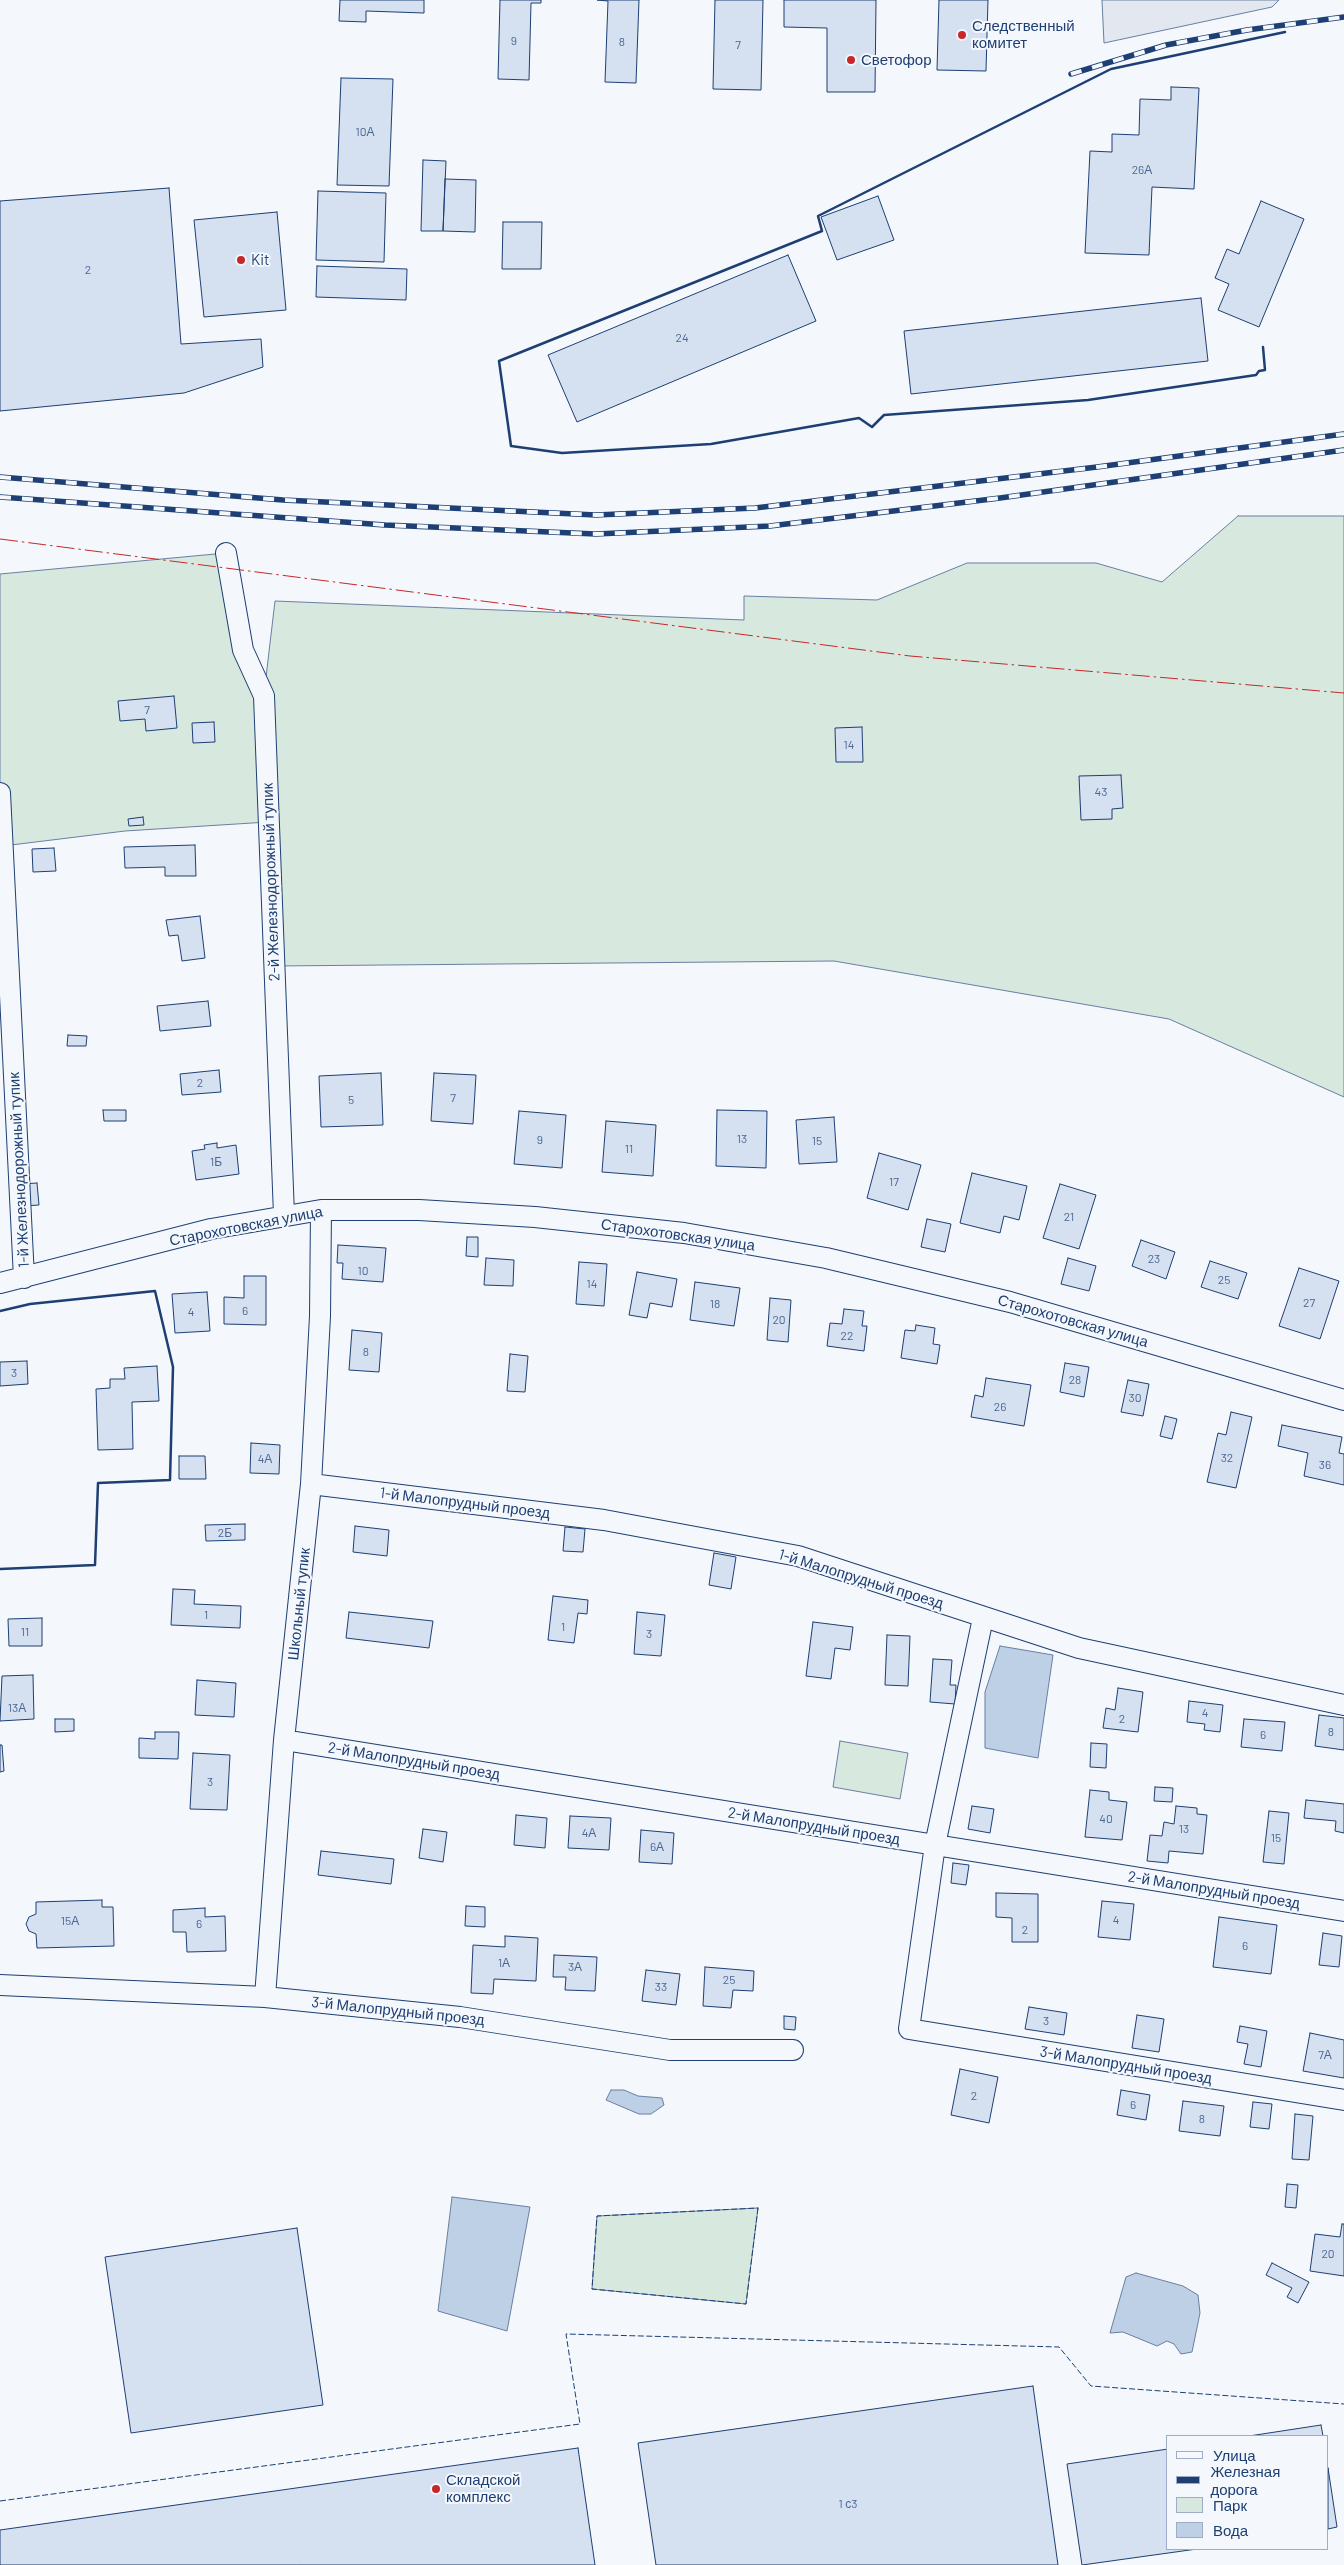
<!DOCTYPE html>
<meta charset="utf-8">
<style>
body{margin:0}
#map{position:relative;width:1344px;height:2565px;overflow:hidden;background:#f4f7fb;font-family:Barlow,sans-serif}
canvas{display:block}
.legend{position:absolute;left:1166px;top:2435px;width:162px;height:115px;box-sizing:border-box;background:#f4f7fb;border:1px solid #9eadc5;margin:0;padding:6px 9px;list-style:none;font-size:15px;color:#1d3f73}
.legend li{display:flex;align-items:center;gap:10px;height:25px}
.legend b{width:25px;border:1px solid #9eadc5}
</style>
<div id="map">
<canvas width="1344" height="2565"></canvas>
<ul class="legend">
<li><b style="height:6px;background:#f4f7fb"></b>Улица</li>
<li><b style="height:6px;background:#1d3f73"></b>Железная дорога</li>
<li><b style="height:14px;background:#d7e8df"></b>Парк</li>
<li><b style="height:14px;background:#bed0e5"></b>Вода</li>
</ul>
</div>
<script>
const g = document.querySelector('canvas').getContext('2d');
g.lineJoin = 'round';
function paint(path, color) { g.fillStyle = color; g.fill(path, 'evenodd'); }
const shape = rows => new Path2D(rows.map(r => 'M' + r).join(''));
function trace(path, color, width, dash) { g.strokeStyle = color; g.lineWidth = width; g.lineCap = dash ? 'butt' : 'round'; g.setLineDash(dash || []); g.stroke(path); }
function drawText(font, color, halo, rows, align = 'center') {
  g.font = font + ' Barlow,sans-serif'; g.lineWidth = 4; g.setLineDash([]); g.textBaseline = 'middle'; g.strokeStyle = halo; g.fillStyle = color; for (const [text, x, y, turn = 0] of rows) {
    g.save(); g.translate(x, y); g.rotate((+turn || 0) * Math.PI / 180); g.textAlign = isNaN(turn) ? turn : align; if (halo) g.strokeText(text, 0, 0); g.fillText(text, 0, 0); g.restore();
  }
}
const green = shape([
 [1238,516,1344,516,1344,1097,1169,1019,834,961,274,966,268,822,125,831,3,846,0,793,0,574,226,553,264,694,275,601,744,620,744,596,877,600,967,563,1096,563,1162,582,1238,516],
 [840,1741,908,1753,900,1799,833,1787,840,1741],
 [758,2208,746,2304,592,2289,597,2216,758,2208]
]);
const parking = shape([
 [1102,0,1279,0,1272,7,1104,43,1102,0]
]);
const water = shape([
 [1000,1646,1053,1655,1038,1758,985,1748,985,1692,1000,1646],
 [611,2090,624,2090,638,2096,662,2098,664,2105,651,2114,639,2114,606,2100,611,2090],
 [452,2197,530,2207,507,2331,438,2311,452,2197],
 [1136,2273,1183,2286,1198,2295,1200,2313,1192,2352,1181,2354,1174,2344,1167,2341,1157,2346,1123,2332,1110,2333,1126,2277,1136,2273]
]);
const building = shape([
 [340,0,424,0,424,13,366,11,366,22,339,21,340,0],
 [500,0,541,0,541,3,531,3,529,80,498,79,500,0],
 [639,0,636,83,605,82,608,1,597,0,639,0],
 [715,0,763,0,761,90,713,89,715,0],
 [784,0,876,0,875,92,827,92,827,28,784,27,784,0],
 [939,0,988,0,986,71,937,70,939,0],
 [341,78,393,79,389,186,337,185,341,78],
 [1171,87,1199,88,1194,189,1152,187,1149,255,1085,253,1090,151,1112,152,1112,134,1139,135,1140,99,1171,100,1171,87],
 [423,160,446,161,443,231,421,231,423,160],
 [445,179,476,180,475,232,443,231,445,179],
 [169,188,181,344,261,339,263,367,184,393,0,411,0,201,169,188],
 [318,191,386,193,384,262,316,260,318,191],
 [878,196,894,240,837,260,821,217,878,196],
 [1261,201,1304,219,1259,327,1218,310,1229,284,1215,278,1227,249,1239,254,1261,201],
 [277,212,286,310,204,317,194,220,277,212],
 [503,222,542,222,541,269,502,269,503,222],
 [788,255,816,321,577,422,548,355,788,255],
 [317,266,407,269,406,300,316,297,317,266],
 [1201,298,1208,361,911,394,904,331,1201,298],
 [174,696,177,728,146,731,145,719,120,721,118,701,174,696],
 [214,722,215,742,193,743,192,723,214,722],
 [862,727,863,762,836,762,835,728,862,727],
 [1121,775,1123,808,1112,809,1112,819,1081,820,1079,776,1121,775],
 [143,817,144,825,129,826,128,819,143,817],
 [195,845,196,876,165,876,165,867,125,868,124,847,195,845],
 [54,848,56,871,33,872,32,849,54,848],
 [200,916,205,958,182,961,178,935,169,936,166,920,200,916],
 [208,1001,211,1026,160,1031,157,1006,208,1001],
 [68,1035,87,1036,86,1046,67,1046,68,1035],
 [219,1070,221,1092,182,1095,180,1074,219,1070],
 [381,1073,383,1125,321,1127,319,1076,381,1073],
 [434,1073,476,1075,473,1124,431,1121,434,1073],
 [103,1110,126,1110,126,1121,104,1121,103,1110],
 [717,1110,767,1111,766,1168,716,1166,717,1110],
 [519,1111,566,1115,562,1168,514,1164,519,1111],
 [834,1117,837,1162,799,1164,796,1120,834,1117],
 [606,1121,656,1125,653,1176,602,1172,606,1121],
 [217,1143,217,1148,236,1145,239,1174,196,1180,192,1151,205,1149,204,1145,217,1143],
 [879,1153,921,1165,908,1210,867,1198,879,1153],
 [972,1173,1027,1186,1019,1220,1004,1216,1000,1233,960,1223,972,1173],
 [37,1183,39,1205,23,1206,22,1184,37,1183],
 [1060,1184,1096,1195,1079,1249,1043,1238,1060,1184],
 [927,1219,951,1224,945,1252,921,1247,927,1219],
 [467,1237,478,1237,478,1257,466,1256,467,1237],
 [1141,1240,1175,1252,1166,1279,1132,1266,1141,1240],
 [338,1245,386,1248,383,1282,342,1279,343,1263,337,1263,338,1245],
 [486,1258,514,1260,513,1286,484,1285,486,1258],
 [1068,1258,1096,1266,1089,1291,1061,1284,1068,1258],
 [1210,1261,1247,1273,1238,1299,1201,1287,1210,1261],
 [579,1262,607,1264,604,1306,576,1304,579,1262],
 [1299,1268,1339,1281,1320,1339,1279,1326,1299,1268],
 [637,1272,677,1279,672,1307,650,1303,647,1318,629,1315,637,1272],
 [244,1276,266,1276,266,1325,224,1324,224,1297,244,1298,244,1276],
 [695,1282,740,1288,734,1326,690,1320,695,1282],
 [207,1292,210,1331,175,1333,172,1294,207,1292],
 [770,1298,791,1300,788,1342,767,1340,770,1298],
 [844,1309,864,1311,862,1326,867,1326,864,1351,827,1346,830,1323,842,1324,844,1309],
 [916,1325,935,1328,933,1344,940,1345,937,1364,901,1358,905,1330,915,1331,916,1325],
 [352,1330,382,1333,379,1372,349,1370,352,1330],
 [510,1354,528,1356,525,1392,507,1391,510,1354],
 [27,1361,28,1384,0,1386,0,1362,27,1361],
 [1065,1363,1089,1367,1084,1397,1060,1392,1065,1363],
 [157,1366,159,1401,132,1402,133,1449,98,1450,96,1389,110,1388,110,1379,125,1379,124,1368,157,1366],
 [986,1378,1031,1385,1024,1426,971,1417,975,1395,983,1397,986,1378],
 [1128,1380,1149,1384,1143,1416,1121,1412,1128,1380],
 [1231,1412,1252,1417,1236,1488,1207,1482,1218,1433,1226,1435,1231,1412],
 [1165,1416,1177,1419,1172,1439,1160,1436,1165,1416],
 [1282,1425,1342,1437,1339,1453,1344,1454,1344,1485,1304,1476,1308,1453,1278,1446,1282,1425],
 [251,1443,280,1445,279,1474,250,1473,251,1443],
 [179,1456,205,1456,206,1479,179,1479,179,1456],
 [245,1524,245,1540,206,1541,205,1525,245,1524],
 [355,1526,389,1530,387,1556,353,1552,355,1526],
 [565,1527,585,1529,583,1552,563,1551,565,1527],
 [714,1553,736,1557,731,1589,709,1585,714,1553],
 [173,1589,195,1590,194,1604,241,1606,240,1628,171,1625,173,1589],
 [553,1596,588,1600,587,1614,578,1613,574,1643,548,1640,553,1596],
 [349,1612,433,1621,429,1648,346,1638,349,1612],
 [637,1612,665,1615,661,1656,634,1654,637,1612],
 [42,1618,42,1646,9,1646,8,1619,42,1618],
 [813,1622,853,1627,850,1650,835,1648,831,1679,806,1676,813,1622],
 [887,1635,910,1636,908,1686,885,1685,887,1635],
 [933,1659,952,1660,950,1685,956,1685,955,1704,930,1702,933,1659],
 [33,1675,34,1719,0,1721,2,1676,33,1675],
 [197,1680,236,1683,234,1717,195,1715,197,1680],
 [1118,1688,1143,1692,1138,1732,1103,1728,1106,1708,1115,1710,1118,1688],
 [1189,1701,1223,1705,1220,1732,1204,1730,1205,1724,1187,1722,1189,1701],
 [1319,1715,1344,1718,1344,1750,1315,1746,1319,1715],
 [55,1719,74,1719,74,1731,55,1732,55,1719],
 [1244,1719,1285,1722,1282,1751,1241,1747,1244,1719],
 [155,1732,179,1732,178,1759,139,1758,139,1738,155,1739,155,1732],
 [1091,1743,1107,1744,1106,1768,1090,1767,1091,1743],
 [0,1745,2,1745,4,1771,0,1772,0,1745],
 [193,1753,230,1755,227,1810,190,1809,193,1753],
 [1155,1787,1173,1788,1172,1802,1154,1801,1155,1787],
 [1090,1790,1109,1792,1109,1800,1127,1802,1122,1840,1085,1837,1090,1790],
 [1306,1800,1344,1804,1344,1833,1335,1831,1336,1821,1304,1818,1306,1800],
 [972,1806,994,1809,990,1833,968,1829,972,1806],
 [1176,1806,1197,1808,1197,1814,1207,1815,1203,1854,1169,1851,1168,1863,1147,1861,1150,1835,1162,1836,1164,1822,1174,1824,1176,1806],
 [1269,1811,1289,1813,1284,1864,1263,1862,1269,1811],
 [516,1815,547,1818,545,1848,514,1845,516,1815],
 [570,1816,611,1818,609,1850,568,1848,570,1816],
 [423,1829,447,1832,443,1862,419,1858,423,1829],
 [641,1830,674,1833,672,1864,639,1862,641,1830],
 [321,1851,394,1859,391,1884,318,1875,321,1851],
 [953,1863,969,1865,966,1885,951,1883,953,1863],
 [996,1893,1038,1894,1038,1942,1012,1942,1012,1918,996,1917,996,1893],
 [102,1900,102,1907,113,1907,114,1946,37,1948,36,1934,29,1931,26,1924,29,1917,36,1914,36,1902,102,1900],
 [1102,1901,1134,1904,1130,1940,1098,1937,1102,1901],
 [466,1906,485,1907,485,1927,465,1926,466,1906],
 [205,1908,205,1917,225,1916,226,1951,187,1952,186,1932,173,1932,173,1910,205,1908],
 [1219,1917,1277,1925,1271,1974,1213,1967,1219,1917],
 [1323,1933,1342,1936,1339,1967,1319,1965,1323,1933],
 [505,1936,538,1938,536,1981,494,1979,493,1994,471,1993,473,1945,505,1947,505,1936],
 [554,1955,597,1957,595,1991,565,1990,566,1977,553,1977,554,1955],
 [705,1967,754,1971,753,1991,733,1990,731,2008,703,2006,705,1967],
 [646,1970,680,1974,676,2005,642,2001,646,1970],
 [1029,2007,1067,2013,1064,2035,1025,2029,1029,2007],
 [1137,2015,1164,2019,1159,2052,1132,2048,1137,2015],
 [784,2016,796,2017,795,2030,784,2029,784,2016],
 [1240,2026,1267,2031,1261,2067,1244,2064,1248,2044,1237,2042,1240,2026],
 [1310,2033,1344,2040,1344,2078,1303,2071,1310,2033],
 [960,2069,998,2077,989,2123,951,2115,960,2069],
 [1121,2090,1150,2095,1146,2120,1117,2115,1121,2090],
 [1183,2101,1224,2106,1220,2136,1179,2131,1183,2101],
 [1253,2102,1272,2104,1269,2129,1250,2127,1253,2102],
 [1295,2114,1313,2116,1309,2160,1292,2159,1295,2114],
 [1287,2184,1298,2185,1296,2208,1285,2207,1287,2184],
 [1342,2224,1344,2224,1344,2276,1310,2271,1315,2234,1340,2237,1342,2224],
 [297,2228,323,2405,131,2433,105,2257,297,2228],
 [1272,2263,1309,2282,1298,2303,1287,2297,1292,2288,1266,2275,1272,2263],
 [1033,2386,1058,2565,656,2565,638,2443,1033,2386],
 [1321,2425,1323,2436,1249,2436,1321,2425],
 [578,2448,595,2565,0,2565,0,2530,578,2448],
 [1168,2449,1168,2549,1197,2549,1082,2565,1067,2464,1168,2449],
 [1328,2468,1337,2527,1328,2529,1328,2468]
]);
const street = shape([
 [226,553,243,650,264,696,284,1215],
 [0,793,24,1278],
 [0,1283,211,1229,321,1210,419,1210,535,1217,684,1233,826,1258,1010,1302,1344,1400],
 [311,1484,604,1520,798,1556,1079,1648,1344,1705],
 [983,1618,935,1845,909,2029,1344,2100],
 [284,1740,1344,1911],
 [0,1985,265,1997,460,2017,670,2050,793,2050],
 [265,1997,284,1740,311,1484,320,1316,321,1210]
]);
const rail = shape([
 [1071,74,1166,45,1247,30,1344,17],
 [0,477,283,500,596,515,755,508,1097,467,1344,434],
 [0,497,385,525,596,534,770,526,1000,498,1344,450]
]);
const fence = shape([
 [758,2208,746,2304,592,2289,597,2216,758,2208],
 [0,2501,580,2424,566,2334,1059,2347,1091,2386,1344,2404]
]);
const wall = shape([
 [1263,347,1265,370,1259,371,1256,375,1088,400,884,415,872,427,859,418,711,444,562,453,511,446,499,361,822,231,818,216,1111,69,1285,32],
 [0,1311,30,1304,155,1291,173,1367,170,1480,98,1483,95,1565,0,1569]
]);
const power = shape([
 [0,539,910,656,1344,693]
]);
const markers = [
 [962,35,5,"#c62828"],
 [851,60,5,"#c62828"],
 [241,260,5,"#c62828"],
 [436,2489,5,"#c62828"]
];
const numberNames = [
 ["9",514,41],
 ["8",622,42],
 ["7",738,45],
 ["10А",365,132],
 ["26А",1142,170],
 ["2",88,270],
 ["24",682,338],
 ["7",147,710],
 ["14",849,745],
 ["43",1101,792],
 ["2",200,1083],
 ["7",453,1098],
 ["5",351,1100],
 ["13",742,1139],
 ["9",540,1140],
 ["15",817,1141],
 ["11",629,1149],
 ["1Б",216,1162],
 ["17",894,1182],
 ["21",1069,1217],
 ["23",1154,1259],
 ["10",363,1271],
 ["25",1224,1280],
 ["14",592,1284],
 ["27",1309,1303],
 ["18",715,1304],
 ["6",245,1311],
 ["4",191,1312],
 ["20",779,1320],
 ["22",847,1336],
 ["8",366,1352],
 ["3",14,1373],
 ["28",1075,1380],
 ["30",1135,1398],
 ["26",1000,1407],
 ["32",1227,1458],
 ["4А",265,1459],
 ["36",1325,1465],
 ["2Б",225,1533],
 ["1",206,1615],
 ["1",563,1627],
 ["11",25,1632],
 ["3",649,1634],
 ["13А",17,1708],
 ["4",1205,1713],
 ["2",1122,1719],
 ["8",1331,1732],
 ["6",1263,1735],
 ["3",210,1782],
 ["40",1106,1819],
 ["13",1184,1829],
 ["4А",589,1833],
 ["15",1276,1838],
 ["6А",657,1847],
 ["4",1116,1920],
 ["15А",70,1921],
 ["6",199,1924],
 ["2",1025,1930],
 ["6",1245,1946],
 ["1А",504,1963],
 ["3А",575,1967],
 ["25",729,1980],
 ["33",661,1987],
 ["3",1046,2021],
 ["7А",1325,2055],
 ["2",974,2096],
 ["6",1133,2105],
 ["8",1202,2119],
 ["20",1328,2254],
 ["1 с3",848,2504]
];
const poiNames = [
 ["Следственный",972,26],
 ["комитет",972,43],
 ["Светофор",861,60],
 ["Kit",251,260],
 ["Складской",446,2480],
 ["комплекс",446,2497]
];
const streetNames = [
 ["2-й Железнодорожный тупик",271,882,-92],
 ["1-й Железнодорожный тупик",19,1170,-93],
 ["Старохотовская улица",246,1226,-11],
 ["Старохотовская улица",678,1235,8],
 ["Старохотовская улица",1073,1321,16],
 ["1-й Малопрудный проезд",465,1503,7],
 ["1-й Малопрудный проезд",861,1579,17],
 ["Школьный тупик",299,1604,-84],
 ["2-й Малопрудный проезд",414,1761,9],
 ["2-й Малопрудный проезд",814,1826,9],
 ["2-й Малопрудный проезд",1214,1890,9],
 ["3-й Малопрудный проезд",398,2011,6],
 ["3-й Малопрудный проезд",1126,2065,9]
];
paint(green, '#d7e8df');
trace(green, '#687fa3', 1);
paint(parking, '#e3e8f0');
trace(parking, '#687fa3', 1);
paint(water, '#bed0e5');
trace(water, '#687fa3', 1);
paint(building, '#d5e0f0');
trace(building, '#1d3f73', 1);
trace(street, '#1d3f73', 22);
trace(street, '#f4f7fb', 20);
trace(rail, '#1d3f73', 5.5);
trace(rail, '#f4f7fb', 4, [11]);
trace(fence, '#1d3f73', 1, [6, 2.5]);
trace(wall, '#1d3f73', 2.5);
trace(power, '#c62828', 1, [18, 4, 2.5, 4]);
for (const [x, y, r, color] of markers) { const dot = new Path2D(); dot.arc(x, y, r, 0, 2 * Math.PI); g.fillStyle = color; g.fill(dot); trace(dot, '#f4f7fb', 2); }
drawText('12px', '#4b6792', null, numberNames);
drawText('15px', '#1d3f73', '#f4f7fb', poiNames, 'left');
drawText('15px', '#1d3f73', '#f4f7fb', streetNames);
</script>
